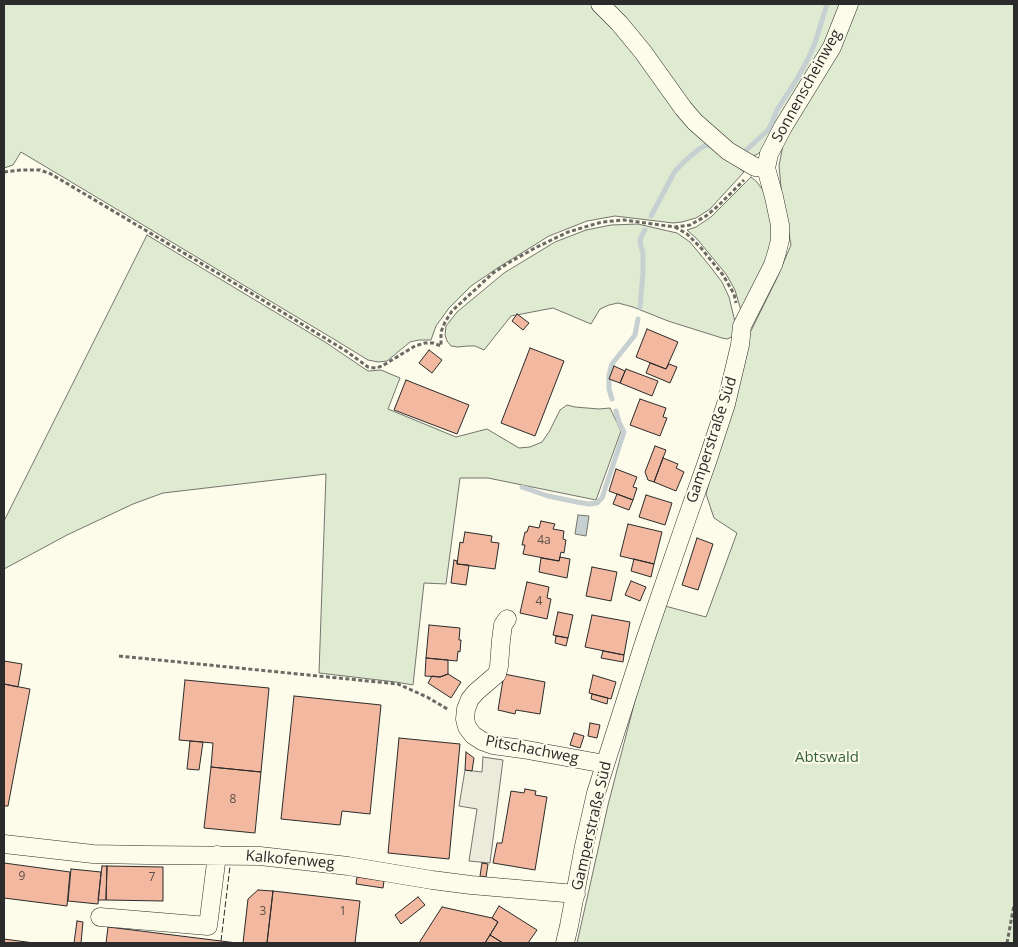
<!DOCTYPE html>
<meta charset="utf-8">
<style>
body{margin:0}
#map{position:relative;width:1018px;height:947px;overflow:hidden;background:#fdfbea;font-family:"Open Sans",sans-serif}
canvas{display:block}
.frame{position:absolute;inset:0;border:5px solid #2b2b2b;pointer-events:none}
</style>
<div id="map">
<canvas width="1018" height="947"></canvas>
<div class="frame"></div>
</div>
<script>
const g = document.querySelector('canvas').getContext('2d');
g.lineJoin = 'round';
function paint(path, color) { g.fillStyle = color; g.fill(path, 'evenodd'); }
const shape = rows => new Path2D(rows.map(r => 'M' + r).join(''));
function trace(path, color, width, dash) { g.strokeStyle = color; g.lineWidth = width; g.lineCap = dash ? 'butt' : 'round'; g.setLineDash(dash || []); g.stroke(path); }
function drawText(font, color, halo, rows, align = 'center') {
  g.font = font + ' "Open Sans",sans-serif'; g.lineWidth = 4; g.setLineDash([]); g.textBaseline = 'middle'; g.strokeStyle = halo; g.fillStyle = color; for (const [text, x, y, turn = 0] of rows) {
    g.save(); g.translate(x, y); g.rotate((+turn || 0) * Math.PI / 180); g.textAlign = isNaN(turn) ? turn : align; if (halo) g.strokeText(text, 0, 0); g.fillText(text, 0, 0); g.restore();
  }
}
const green = shape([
 [4,4,593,4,722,154,744,172,710,209,696,218,682,222,673,223,615,216,587,221,549,236,499,267,471,286,449,308,436,326,431,340,419,340,410,342,387,361,378,362,368,360,332,338,21,152,13,165,4,168,4,4],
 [604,4,844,4,825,47,765,149,756,155,746,157,714,135,604,4],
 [855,4,1014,4,1014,943,577,943,608,805,646,658,665,606,706,617,737,533,714,518,706,494,745,343,776,280,791,245,782,197,779,166,785,134,855,4],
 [751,177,757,182,765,193,771,209,772,251,742,314,735,290,726,274,697,239,687,230,696,227,711,217,751,177],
 [638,224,677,233,690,242,709,265,722,282,729,297,737,330,736,334,732,337,727,339,722,338,668,321,633,307,618,303,609,305,600,309,591,324,553,308,511,316,484,350,475,346,468,346,458,347,451,346,447,341,445,335,446,326,457,312,504,273,555,242,586,230,611,225,638,224],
 [147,235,325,342,368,371,381,370,400,378,388,409,456,437,487,429,519,448,530,447,542,442,549,432,560,410,567,405,575,407,599,409,610,408,621,431,596,500,488,478,460,478,446,584,424,583,413,685,396,682,319,673,326,474,163,493,133,504,67,535,4,569,4,521,147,235]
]);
const parking = shape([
 [483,757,503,760,490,863,469,861,477,809,459,806,465,770,482,772,483,757]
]);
const water = shape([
 [578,515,589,516,586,536,575,534,578,515]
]);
const stream = shape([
 [743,153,768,130,772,122,777,110,797,79,808,59,815,43,827,4],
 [651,216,675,171,686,160,699,149,706,145,711,146,714,148],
 [640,307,643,273,643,253,640,243,641,237,645,230],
 [612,399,609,389,609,375,612,364,635,335,638,319],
 [522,487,548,496,577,502,589,504,597,503,602,498,624,432,619,422,616,411]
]);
const building = shape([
 [517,314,529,323,523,330,512,321,517,314],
 [647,329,678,342,666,369,636,357,647,329],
 [530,348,564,361,535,436,501,423,530,348],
 [429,350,442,360,432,373,419,363,429,350],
 [650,363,666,369,669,364,677,367,670,383,646,373,650,363],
 [614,366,625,371,620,383,609,379,614,366],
 [626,369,658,381,652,396,620,383,626,369],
 [406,380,469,405,457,434,394,410,406,380],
 [640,399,666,408,663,417,667,418,660,436,630,425,640,399],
 [655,446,666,450,654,482,648,480,645,472,655,446],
 [663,458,678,464,676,468,684,472,676,491,654,482,663,458],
 [616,469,637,477,633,487,637,488,633,500,609,491,616,469],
 [617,494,633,500,629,510,613,504,617,494],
 [646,495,672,503,665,525,639,517,646,495],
 [541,521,555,524,553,529,564,531,563,539,566,540,564,553,561,552,559,561,523,554,525,545,522,545,525,532,527,532,529,526,539,528,541,521],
 [628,524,662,532,654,564,620,556,628,524],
 [465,532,492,536,491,542,499,543,495,569,457,564,460,542,463,543,465,532],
 [697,538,713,544,698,590,682,585,697,538],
 [560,557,570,559,567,578,539,572,541,558,559,561,560,557],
 [634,559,654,564,651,577,631,571,634,559],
 [454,560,457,561,457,564,469,565,466,585,451,583,454,560],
 [592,567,617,572,611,601,586,596,592,567],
 [631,581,646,587,640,601,625,595,631,581],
 [527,582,549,587,547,598,551,599,547,619,520,613,527,582],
 [558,612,573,615,568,638,553,635,558,612],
 [592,615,630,622,624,655,585,647,592,615],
 [429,625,460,628,459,640,461,640,460,652,458,651,457,661,426,658,429,625],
 [556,636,568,638,566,646,555,643,556,636],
 [603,651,624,655,623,662,601,658,603,651],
 [426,658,448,660,448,674,440,677,425,676,426,658],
 [4,661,22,664,18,687,4,684,4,661],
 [448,674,461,682,451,698,428,683,432,676,440,677,448,674],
 [504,674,545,682,540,714,516,710,515,714,498,710,504,674],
 [593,675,616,682,611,699,589,693,593,675],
 [185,680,269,688,261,772,211,767,213,743,179,740,185,680],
 [4,684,30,689,8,806,4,806,4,684],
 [592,694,608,698,607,704,591,699,592,694],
 [294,696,381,705,370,814,342,811,340,825,281,819,294,696],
 [590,723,600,725,597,738,588,736,590,723],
 [574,733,584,736,580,748,570,745,574,733],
 [399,738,460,744,449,859,388,853,399,738],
 [190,741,203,742,199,770,187,769,190,741],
 [466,752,474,758,472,771,465,770,466,752],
 [211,767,261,772,255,833,204,828,211,767],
 [525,789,536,791,535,795,547,797,535,870,493,863,497,843,502,843,511,791,524,793,525,789],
 [4,863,70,872,67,906,4,898,4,863],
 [482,863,488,864,486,877,480,876,482,863],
 [102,866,107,866,106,900,98,900,102,866],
 [107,866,163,867,163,901,106,900,107,866],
 [71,869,101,872,98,904,68,901,71,869],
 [357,877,384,881,383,888,356,884,357,877],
 [258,890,273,891,267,943,243,943,248,899,258,890],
 [273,891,360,901,355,943,267,943,273,891],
 [418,897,425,905,401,924,395,915,418,897],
 [499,906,537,930,528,943,503,943,490,935,498,922,492,918,499,906],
 [442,907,492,918,498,922,485,943,419,943,442,907],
 [77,921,83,922,81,943,74,943,77,921],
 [108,927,221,941,237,943,106,943,108,927],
 [490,935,503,943,485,943,490,935],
 [4,939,34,943,4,943,4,939]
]);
const path = shape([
 [4,172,21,170,40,170,51,174,251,293,346,351,368,367,376,368,382,366,415,346,425,343,433,343,441,346,441,332,445,322,452,311,493,273,510,262,535,248,568,232,602,222,624,220,675,227,690,225,706,216,718,206,744,180],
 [675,227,687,234,701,248,723,275,734,294,736,303],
 [119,656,398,684,427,697,449,710],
 [1007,943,1014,905]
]);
const minor = shape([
 [600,4,619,23,643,52,683,108,695,122,728,151,755,167,766,168],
 [507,619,503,625,501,640,499,666,497,674,476,692,470,699,466,709,465,719,467,727,473,735,482,741,493,745,522,749,605,764],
 [4,844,93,854,146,855,260,856,348,866,432,880,471,885,576,894],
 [100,917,208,926,217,855],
 [565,943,569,926,584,846,596,793,645,640,687,518,707,462,726,404,740,345,742,326,773,265,777,252,780,240,780,225,774,197,766,168,769,154,783,127,832,47,849,4]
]);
const fence = shape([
 [221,941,230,866]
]);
const numberNames = [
 ["4a",544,541],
 ["4",539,602],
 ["8",233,800],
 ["9",22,877],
 ["7",152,878],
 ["3",263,912],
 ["1",343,912]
];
const streetNames = [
 ["Sonnenscheinweg",807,86,-61],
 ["Gamperstraße Süd",712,440,-72],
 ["Pitschachweg",532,750,11],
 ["Gamperstraße Süd",592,826,-77],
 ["Kalkofenweg",290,860,5]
];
const parkNames = [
 ["Abtswald",827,758]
];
paint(green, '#deebd1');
trace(green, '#74746e', 1);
paint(parking, '#eceadb');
trace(parking, '#74746e', 1);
paint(water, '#c7d0d0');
trace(water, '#74746e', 1);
trace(stream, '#c7d0d0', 5);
paint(building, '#f2b8a0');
trace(building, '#2b2b2b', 1);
trace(minor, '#2b2b2b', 19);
trace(path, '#6a6964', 3, [4, 2.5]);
trace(minor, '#fdfbea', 18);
trace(fence, '#2b2b2b', 1, [6, 2.5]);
drawText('12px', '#5d4e48', null, numberNames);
drawText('15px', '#2b2b2b', '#fdfbea', streetNames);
drawText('15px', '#34623c', '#fdfbea', parkNames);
</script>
